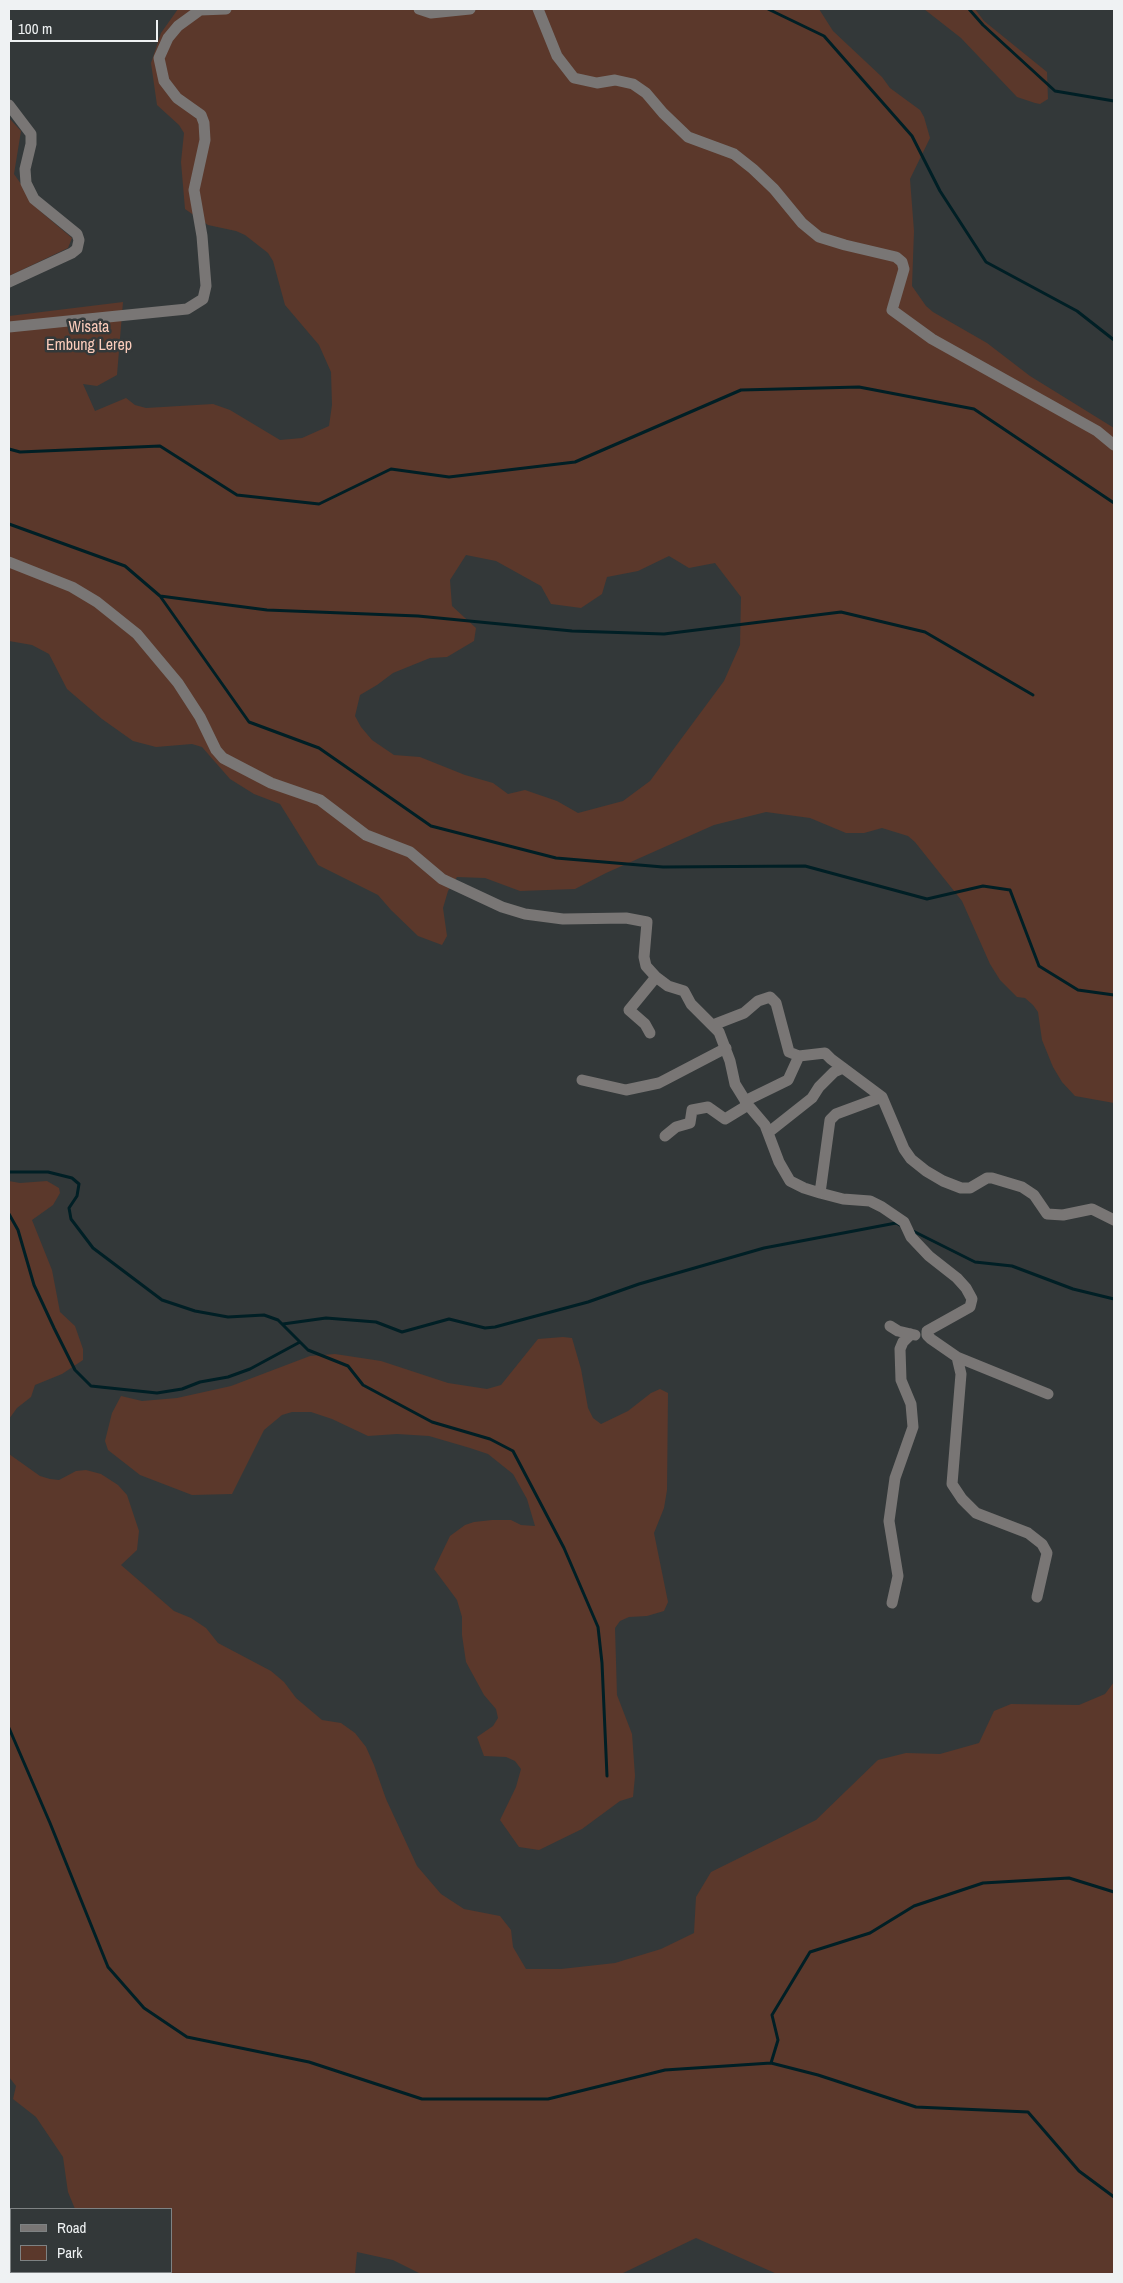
<!DOCTYPE html>
<style>
body{margin:0}
#map{position:relative;width:1123px;height:2283px;overflow:hidden;background:#333839;font-family:"Archivo Narrow",sans-serif}
canvas{display:block}
.frame{position:absolute;inset:0;border:10px solid #eff2f3;pointer-events:none}
.legend{position:absolute;left:10px;top:2208px;width:162px;height:65px;box-sizing:border-box;background:#333839;border:1px solid #7e8283;margin:0;padding:6px 9px;list-style:none;font-size:15px;color:#eff2f3}
.legend li{display:flex;align-items:center;gap:10px;height:25px}
.legend b{width:25px;border:1px solid #7e8283}
.scale{position:absolute;left:10px;top:20px;width:148px;height:22px;box-sizing:border-box;border:2px solid #eff2f3;border-top:0;padding-left:6px;font-size:15px;line-height:18px;white-space:nowrap;color:#eff2f3;-webkit-text-stroke:4px #333839;paint-order:stroke}
</style>
<div id="map">
<canvas width="1123" height="2283"></canvas>
<div class="frame"></div>
<ul class="legend">
<li><b style="height:6px;background:#797675"></b>Road</li>
<li><b style="height:14px;background:#5b382b"></b>Park</li>
</ul>
<div class="scale">100 m</div>
</div>
<script>
const g = document.querySelector('canvas').getContext('2d');
g.lineJoin = 'round';
function paint(path, color) { g.fillStyle = color; g.fill(path, 'evenodd'); }
const shape = rows => new Path2D(rows.map(r => 'M' + r).join(''));
function trace(path, color, width, dash) { g.strokeStyle = color; g.lineWidth = width; g.lineCap = dash ? 'butt' : 'round'; g.setLineDash(dash || []); g.stroke(path); }
function drawText(font, color, halo, rows, align = 'center') {
  g.font = font + ' "Archivo Narrow",sans-serif'; g.lineWidth = 5; g.setLineDash([]); g.textBaseline = 'middle'; g.strokeStyle = halo; g.fillStyle = color; for (const [text, x, y, turn = 0] of rows) {
    g.save(); g.translate(x, y); g.rotate((+turn || 0) * Math.PI / 180); g.textAlign = isNaN(turn) ? turn : align; if (halo) g.strokeText(text, 0, 0); g.fillText(text, 0, 0); g.restore();
  }
}
const green = shape([
 [178,9,819,9,833,31,882,77,890,88,920,110,924,117,930,138,910,179,914,231,912,286,926,306,933,312,987,343,1030,376,1114,428,1114,1103,1075,1096,1062,1082,1053,1067,1042,1040,1038,1012,1033,1005,1025,998,1017,997,1000,980,990,964,962,901,915,842,908,836,882,828,864,833,846,833,810,818,766,812,714,825,606,873,575,889,520,891,485,878,457,877,448,891,443,908,447,936,442,945,418,936,391,910,378,895,318,865,280,804,254,794,230,779,202,747,192,744,156,747,133,741,102,719,67,689,49,654,32,645,9,641,9,316,123,302,117,375,97,386,83,384,95,411,126,398,135,405,146,408,213,404,230,410,280,440,302,438,329,426,332,405,331,372,319,345,285,305,273,261,268,253,245,235,236,231,208,225,185,209,181,162,184,133,179,125,157,105,151,63,161,33],
 [466,555,496,561,541,586,551,604,581,608,602,594,607,577,638,571,669,556,689,568,715,563,741,597,740,645,724,681,650,781,623,801,578,813,557,801,525,790,508,794,493,783,465,775,420,757,394,755,372,740,361,727,355,716,360,695,377,685,393,673,430,658,447,657,474,641,476,628,452,606,450,580],
 [924,9,975,9,984,21,1047,72,1048,99,1040,104,1035,103,1017,97,961,38],
 [9,118,21,131,14,174,40,211,72,238,68,248,9,276],
 [9,1181,20,1183,47,1181,59,1188,60,1193,53,1205,32,1220,52,1270,60,1312,75,1326,83,1349,83,1360,62,1374,35,1385,31,1397,17,1408,9,1419],
 [563,1337,572,1338,581,1369,588,1408,593,1418,601,1424,628,1411,651,1393,660,1389,668,1393,667,1490,664,1508,654,1533,668,1602,664,1611,647,1616,629,1617,620,1621,615,1628,617,1695,632,1734,635,1776,633,1797,620,1801,582,1829,539,1850,519,1847,500,1820,516,1787,521,1769,515,1761,506,1757,484,1756,477,1737,493,1726,498,1718,496,1709,484,1695,466,1662,462,1635,462,1617,457,1600,434,1569,450,1536,465,1525,474,1522,492,1520,511,1520,521,1525,535,1526,527,1499,513,1474,488,1454,470,1448,429,1436,397,1434,368,1436,332,1419,311,1412,292,1412,282,1415,264,1430,232,1494,192,1495,140,1475,108,1450,105,1441,112,1413,121,1396,142,1401,177,1398,231,1386,310,1356,335,1354,381,1361,448,1383,487,1389,501,1385,538,1339],
 [9,1454,40,1476,50,1479,59,1480,76,1471,86,1470,101,1474,118,1485,127,1495,139,1531,137,1550,121,1565,174,1611,191,1618,206,1628,218,1643,271,1671,284,1682,296,1698,322,1720,341,1723,355,1733,366,1747,374,1765,386,1799,417,1866,441,1894,464,1909,500,1916,511,1930,513,1947,526,1969,561,1969,615,1963,661,1949,694,1933,696,1897,711,1872,816,1820,878,1760,906,1753,940,1754,979,1743,994,1711,1011,1704,1079,1705,1105,1694,1114,1682,1114,2274,777,2274,696,2238,621,2274,421,2274,393,2260,357,2252,355,2274,143,2274,139,2272,171,2272,171,2209,75,2209,68,2192,63,2157,36,2117,13,2099,16,2086,9,2077]
]);
const stream = shape([
 [768,9,824,36,912,136,940,191,986,262,1077,311,1114,340],
 [969,9,983,25,1055,91,1114,101],
 [9,449,20,452,160,446,237,495,319,504,391,469,449,477,575,462,741,390,859,387,974,409,1114,503],
 [9,524,125,566,160,596,249,722,319,748,431,826,556,858,663,867,805,866,927,899,983,886,1010,890,1039,966,1078,990,1114,995],
 [160,596,267,610,418,616,572,631,664,634,841,612,925,632,1033,695],
 [9,1172,48,1172,72,1178,79,1184,77,1196,69,1208,71,1219,93,1248,162,1300,195,1311,228,1317,264,1315,278,1320,308,1350,348,1366,363,1385,432,1422,490,1439,513,1451,564,1548,598,1627,602,1663,607,1776],
 [9,1214,18,1230,34,1285,54,1328,75,1370,91,1386,157,1393,182,1389,200,1382,228,1377,250,1369,300,1342],
 [913,1231,975,1262,1012,1266,1073,1289,1114,1299],
 [283,1324,326,1318,376,1322,402,1332,449,1319,485,1328,495,1327,588,1302,639,1284,764,1248,896,1223,900,1225],
 [9,1728,50,1823,108,1967,144,2008,187,2037,309,2062,422,2099,548,2099,665,2070,771,2063,818,2075,916,2107,1028,2112,1079,2171,1114,2197],
 [771,2063,778,2040,772,2015,810,1952,870,1933,914,1906,983,1883,1069,1878,1114,1892]
]);
const street = shape([
 [419,9,431,13,470,9],
 [538,9,557,56,574,78,597,83,615,80,633,84,646,93,663,113,688,137,734,154,753,169,774,189,802,223,819,237,845,245,896,257,902,262,904,269,892,310,932,339,1097,431,1114,445],
 [9,105,31,134,31,144,25,169,26,183,34,199,77,234,79,240,77,249,72,253,9,282],
 [9,327,187,309,203,299,206,286,202,236,194,190,205,140,204,123,201,115,177,98,164,81,159,58,168,38,178,26,200,10,226,9],
 [9,562,72,587,97,602,137,634,178,683,200,717,216,750,223,758,271,783,320,800,366,835,410,852,442,879,502,907,525,914,563,919,626,918,647,922,644,957,646,966,656,977,668,986,684,991,691,1004,719,1032,730,1061,735,1084,748,1105,765,1125,779,1162,790,1181,804,1188,820,1193,843,1199,870,1201,882,1207,904,1222,911,1237,929,1256,957,1278,966,1288,972,1299,970,1307,927,1331,927,1335,931,1339,957,1357,961,1374,952,1484,962,1499,976,1513,1028,1533,1042,1544,1047,1553,1037,1597],
 [713,1025,744,1013,758,1001,770,997,776,1003,789,1052,799,1056,825,1053,831,1059,882,1097,904,1149,911,1159,926,1171,943,1181,961,1188,970,1188,987,1178,992,1178,1022,1187,1034,1195,1047,1214,1063,1215,1092,1209,1114,1220],
 [650,1033,645,1024,629,1010,656,977],
 [582,1080,626,1090,659,1083,726,1048],
 [745,1101,788,1080,799,1056],
 [769,1132,812,1098,819,1087,834,1072,843,1068],
 [665,1136,676,1127,690,1123,692,1110,708,1107,725,1119,748,1105],
 [820,1193,830,1120,836,1114,882,1097],
 [890,1326,898,1331,915,1335],
 [957,1357,1048,1394],
 [892,1603,898,1576,889,1521,895,1478,913,1427,911,1404,901,1380,900,1349,903,1342,911,1334]
]);
const parkNames = [
 ["Wisata",89,328],
 ["Embung Lerep",89,346]
];
paint(green, '#5b382b');
trace(stream, '#001f25', 3);
trace(street, '#797675', 11);
drawText('16px', '#fbccbb', '#333839', parkNames);
</script>
